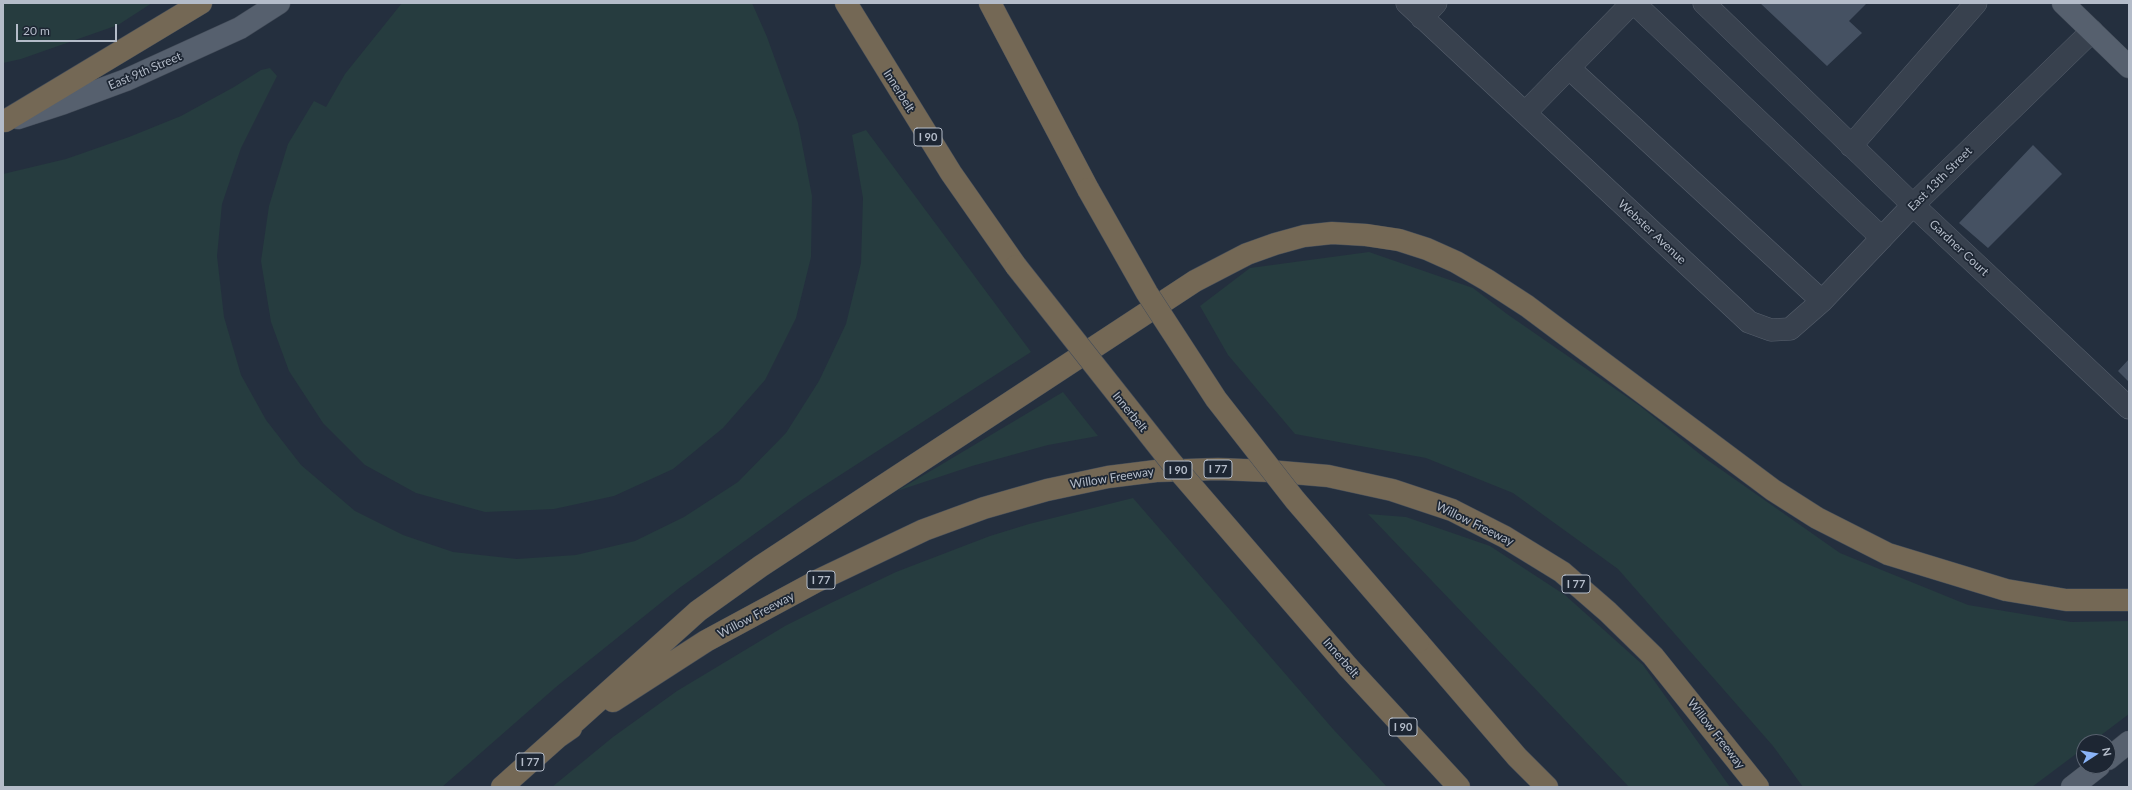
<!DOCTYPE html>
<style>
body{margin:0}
#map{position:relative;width:2132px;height:790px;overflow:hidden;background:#242f3e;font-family:Lato,sans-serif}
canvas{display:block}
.frame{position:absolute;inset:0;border:4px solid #b4bcc9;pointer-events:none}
.north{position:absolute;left:2076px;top:734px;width:40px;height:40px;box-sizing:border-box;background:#1d2633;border:1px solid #59626f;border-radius:50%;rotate:78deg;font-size:11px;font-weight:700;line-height:16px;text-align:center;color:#b4bcc9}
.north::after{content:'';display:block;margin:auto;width:14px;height:18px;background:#8ab4f8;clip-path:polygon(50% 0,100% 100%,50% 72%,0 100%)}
.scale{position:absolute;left:16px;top:24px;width:101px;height:18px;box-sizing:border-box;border:2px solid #b4bcc9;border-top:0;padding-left:5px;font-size:12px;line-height:14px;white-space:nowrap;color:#b4bcc9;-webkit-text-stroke:3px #1d2633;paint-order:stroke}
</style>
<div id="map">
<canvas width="2132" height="790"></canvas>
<div class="frame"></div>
<div class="north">N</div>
<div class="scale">20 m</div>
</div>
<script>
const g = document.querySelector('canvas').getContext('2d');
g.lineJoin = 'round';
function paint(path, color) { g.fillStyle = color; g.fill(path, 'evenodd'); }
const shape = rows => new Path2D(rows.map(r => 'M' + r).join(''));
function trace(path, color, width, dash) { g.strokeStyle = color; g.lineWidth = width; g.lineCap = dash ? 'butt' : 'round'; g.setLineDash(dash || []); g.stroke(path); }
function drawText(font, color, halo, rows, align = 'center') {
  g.font = font + ' Lato,sans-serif'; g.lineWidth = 3.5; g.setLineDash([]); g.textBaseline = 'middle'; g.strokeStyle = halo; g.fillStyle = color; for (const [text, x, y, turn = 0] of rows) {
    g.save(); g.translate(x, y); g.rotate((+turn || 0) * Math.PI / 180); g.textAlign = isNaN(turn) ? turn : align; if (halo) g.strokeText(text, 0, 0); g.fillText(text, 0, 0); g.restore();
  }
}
const green = shape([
 [3,3,152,3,118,25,21,59,3,63],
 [402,3,752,3,767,37,798,123,812,196,811,257,796,318,765,380,723,428,673,469,614,496,554,509,485,512,416,493,365,465,323,423,289,371,271,322,261,261,269,206,288,144,314,101,326,107,345,74],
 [270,68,277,76,241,148,222,204,217,256,224,317,241,375,266,420,301,465,355,511,403,535,453,552,517,559,576,555,635,541,684,517,738,482,786,433,819,381,846,324,861,263,863,198,852,135,866,130,1031,352,803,499,678,589,556,687,442,787,3,787,3,174,66,159,129,137,181,116,234,87,261,70],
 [1369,252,1473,288,1507,314,1640,406,1706,459,1840,553,1968,605,2071,622,2129,621,2129,714,2092,742,2084,742,2084,748,2032,787,1803,787,1773,746,1618,569,1513,493,1426,458,1295,434,1228,355,1200,306,1250,268],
 [1063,392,1098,436,1048,445,972,466,897,491],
 [1133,498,1333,729,1387,787,552,787,613,737,677,691,785,626,833,602,896,572,990,536,1029,524],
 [1368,514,1406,517,1490,546,1565,595,1643,665,1730,787,1629,787]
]);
const building = shape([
 [1760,3,1867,3,1849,21,1862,33,1827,66],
 [2033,145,2062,174,1988,248,1959,223],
 [2129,359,2129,382,2118,371]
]);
const minor = shape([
 [1407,3,1525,113,1632,3],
 [1634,3,1882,238],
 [1704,3,1913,205,2129,408],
 [1422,18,1436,3],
 [1569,68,1822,301],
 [1525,113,1749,322,1771,330,1790,329,1822,301,1913,205,2092,31],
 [1851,146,1976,3]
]);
const major = shape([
 [2063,3,2129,67],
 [18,118,64,103,126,80,240,28,279,3],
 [2108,759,2129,742],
 [2072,787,2099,766]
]);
const highway = shape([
 [846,3,951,173,1016,266],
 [990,3,1088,189],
 [5,121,201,3],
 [1418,642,1517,757,1547,787],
 [1348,667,1459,787],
 [613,701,706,641,817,581,924,530,984,508,1047,490,1108,477,1156,471,1218,469,1269,471,1328,476,1392,490,1452,510,1505,537,1562,572,1608,612,1653,656,1758,787],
 [558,737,698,611,761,566,1195,281,1247,254,1275,244,1304,236,1332,233,1366,235,1399,240,1427,249,1456,262,1487,280,1527,306,1773,490,1817,518,1888,554,2006,590,2066,600,2129,600],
 [502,787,558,737,571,728]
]);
const highwayBridge = shape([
 [1088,189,1147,293,1216,399,1295,500,1418,642],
 [1016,266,1171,462,1348,667]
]);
const shields = [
 [928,137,28],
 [1218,469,28],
 [1178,470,28],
 [821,580,28],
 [1576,584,28],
 [1403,727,28],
 [530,762,28]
];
const shieldNames = [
 ["I 90",928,137],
 ["I 77",1218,469],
 ["I 90",1178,470],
 ["I 77",821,580],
 ["I 77",1576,584],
 ["I 90",1403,727],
 ["I 77",530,762]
];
const streetNames = [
 ["East 9th Street",145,71,-23],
 ["Innerbelt",899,91,58],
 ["East 13th Street",1940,179,-45],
 ["Webster Avenue",1652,232,43],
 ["Gardner Court",1959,248,43],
 ["Innerbelt",1130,412,51],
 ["Willow Freeway",1112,478,-9],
 ["Willow Freeway",1475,524,26],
 ["Willow Freeway",756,615,-28],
 ["Innerbelt",1341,658,49],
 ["Willow Freeway",1716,734,52]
];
paint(green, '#263c3f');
paint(building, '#455162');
trace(minor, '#565f6c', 23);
trace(major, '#414a57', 23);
trace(highway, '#434c59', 23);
trace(minor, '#38414e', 22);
trace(major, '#56606e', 22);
trace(highway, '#746855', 22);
trace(highwayBridge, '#434c59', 23, []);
trace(highwayBridge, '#746855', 22);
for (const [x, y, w] of shields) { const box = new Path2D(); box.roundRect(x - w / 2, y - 9, w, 18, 3); g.fillStyle = '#1d2633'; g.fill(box); trace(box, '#b4bcc9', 1); }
drawText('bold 11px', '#b4bcc9', null, shieldNames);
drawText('12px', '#b4bcc9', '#1d2633', streetNames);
</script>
